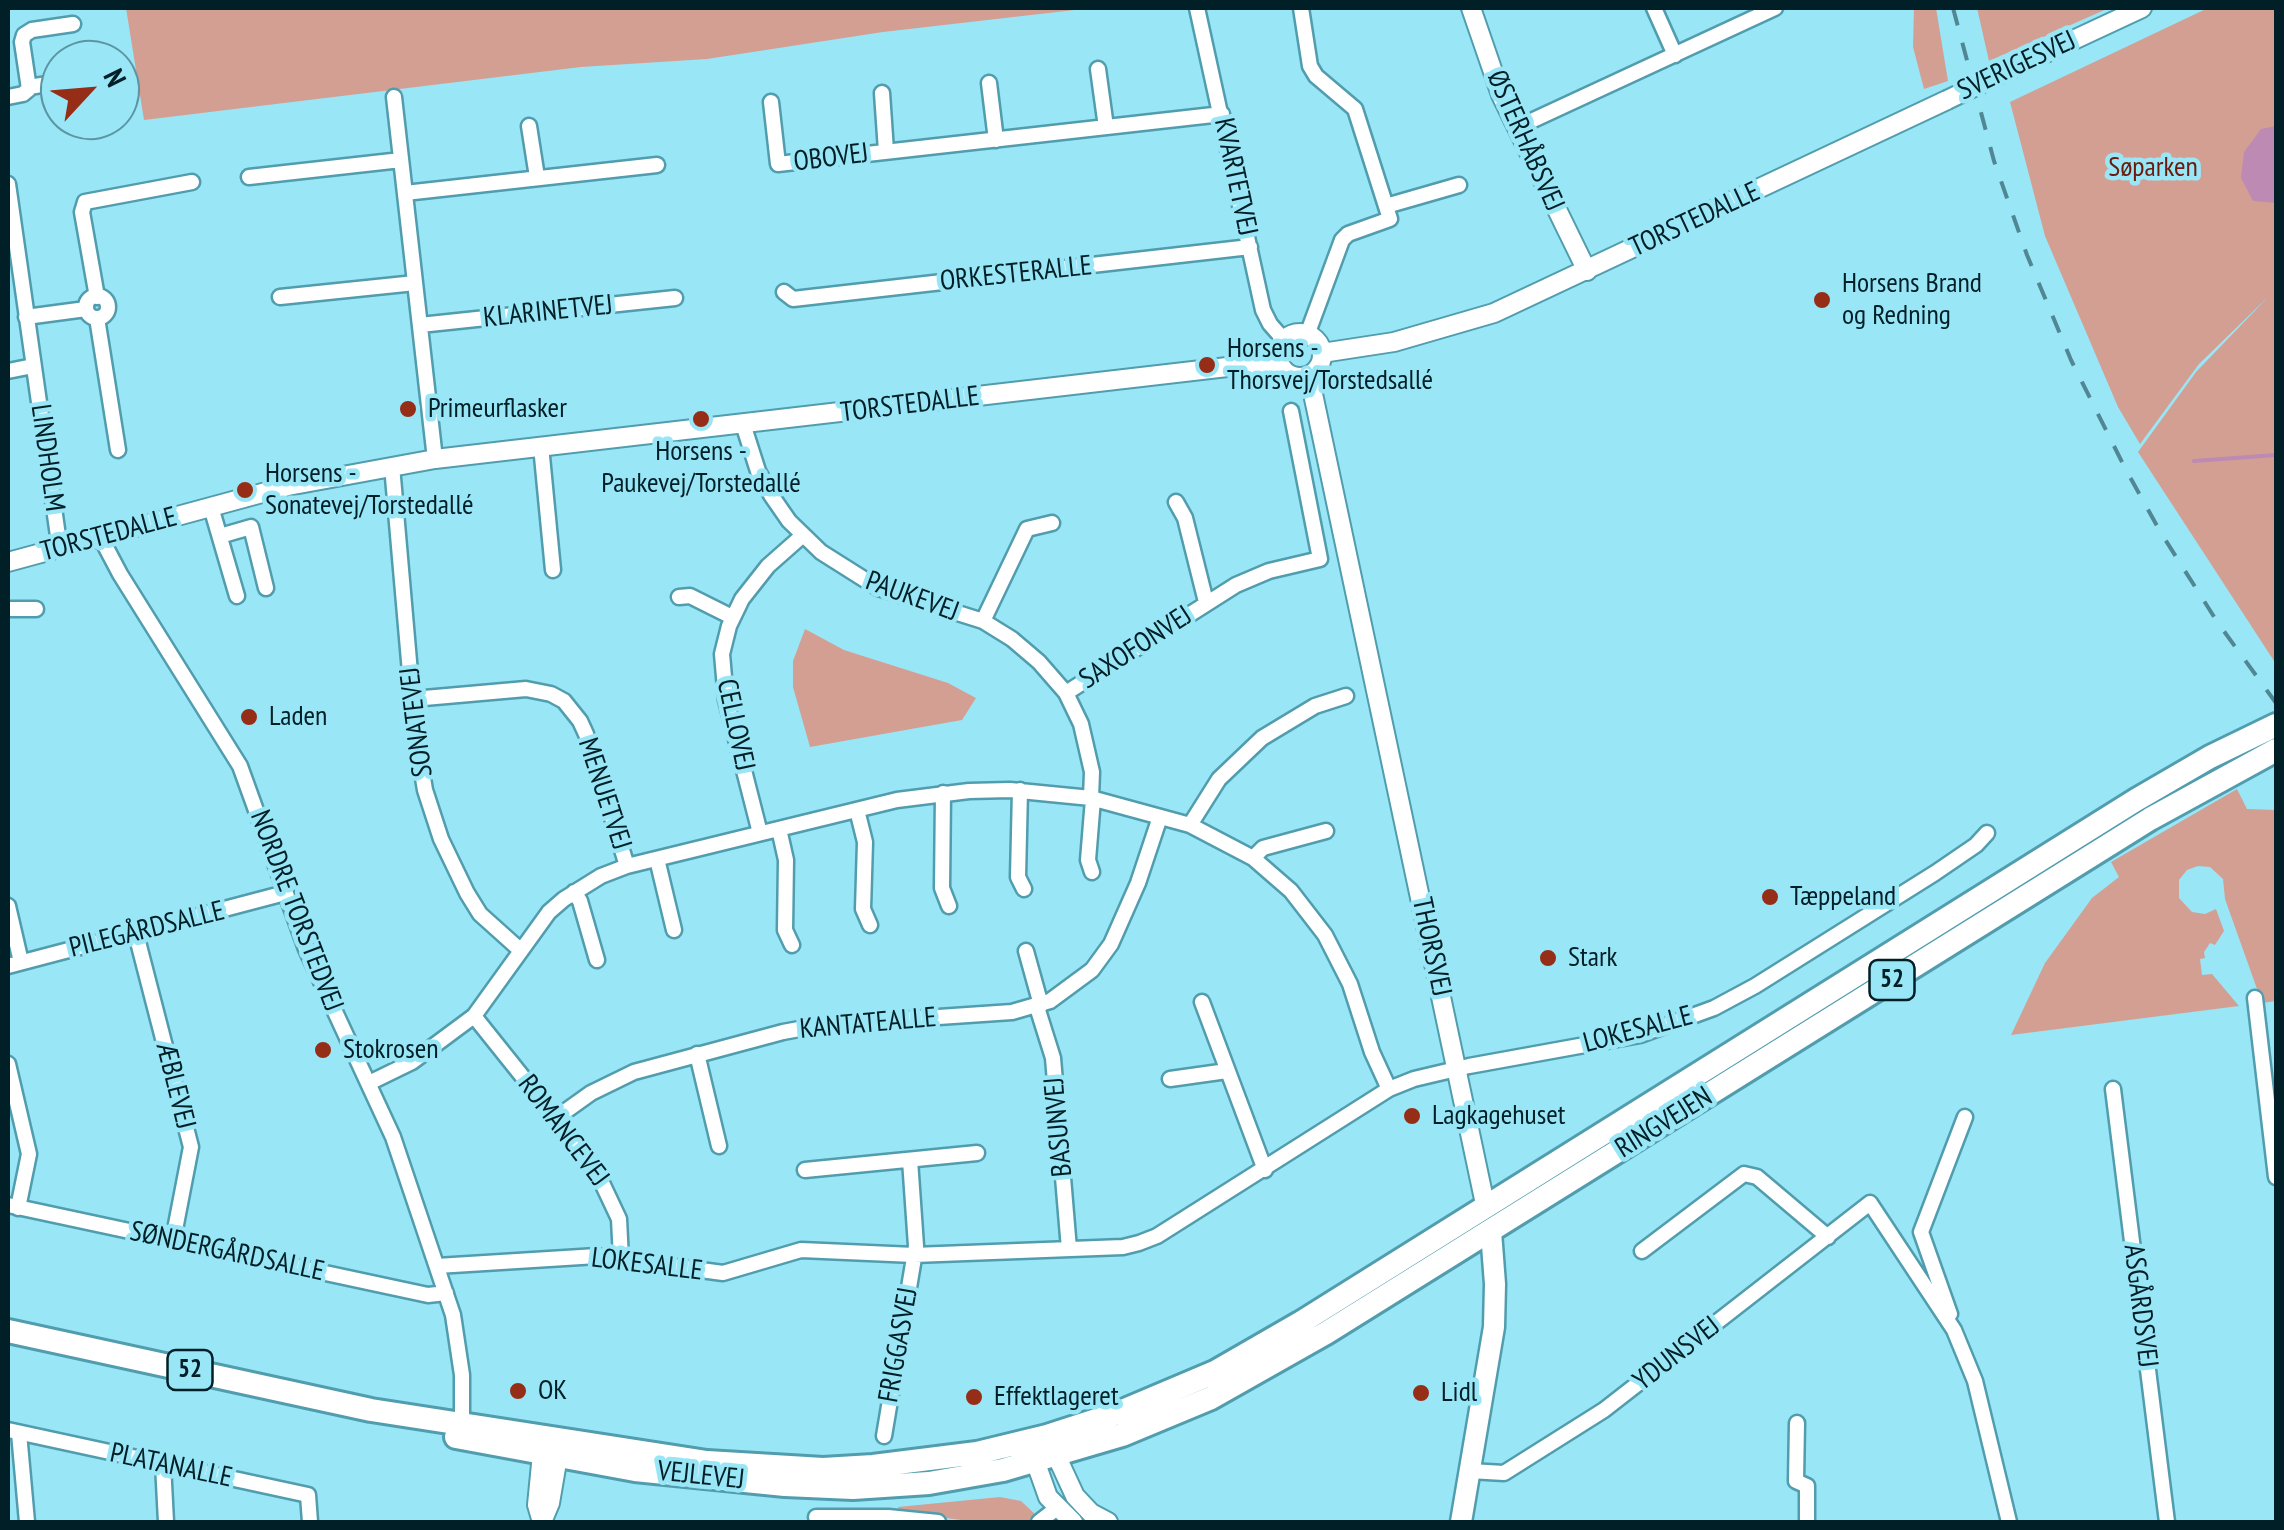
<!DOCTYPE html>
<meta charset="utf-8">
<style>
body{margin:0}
#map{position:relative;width:2284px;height:1530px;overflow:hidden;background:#99e6f7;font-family:"PT Sans Narrow",sans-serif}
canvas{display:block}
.frame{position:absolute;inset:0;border:10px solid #001f26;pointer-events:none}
.north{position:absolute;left:40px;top:40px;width:100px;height:100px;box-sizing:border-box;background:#99e6f7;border:2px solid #5c96a3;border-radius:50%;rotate:64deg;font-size:28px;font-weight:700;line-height:40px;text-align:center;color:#001f26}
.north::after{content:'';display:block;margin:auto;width:35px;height:45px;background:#962d17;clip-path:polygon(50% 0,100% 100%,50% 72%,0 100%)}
</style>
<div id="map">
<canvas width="2284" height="1530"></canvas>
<div class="frame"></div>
<div class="north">N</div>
</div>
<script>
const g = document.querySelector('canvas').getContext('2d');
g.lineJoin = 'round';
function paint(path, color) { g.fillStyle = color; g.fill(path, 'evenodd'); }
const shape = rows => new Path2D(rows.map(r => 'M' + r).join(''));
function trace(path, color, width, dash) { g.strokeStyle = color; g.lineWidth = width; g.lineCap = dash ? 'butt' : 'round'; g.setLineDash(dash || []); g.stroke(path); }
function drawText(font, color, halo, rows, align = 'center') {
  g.font = font + ' "PT Sans Narrow",sans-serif'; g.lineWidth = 9; g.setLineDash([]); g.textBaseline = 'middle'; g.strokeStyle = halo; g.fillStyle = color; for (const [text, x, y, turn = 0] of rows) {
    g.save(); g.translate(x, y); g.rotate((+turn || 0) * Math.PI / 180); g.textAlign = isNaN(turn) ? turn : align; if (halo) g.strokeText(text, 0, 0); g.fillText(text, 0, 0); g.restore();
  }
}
const green = shape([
 [126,8,1092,8,883,32,707,59,581,67,144,120],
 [1914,8,1936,8,1948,81,1924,89,1913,47],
 [1977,8,2109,8,1989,61],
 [2208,8,2276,8,2276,664,2138,452,2196,372,2268,297,2199,364,2140,444,2118,407,2045,236,2010,102],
 [805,629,844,650,948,683,976,698,962,720,810,747,793,687,793,661],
 [2237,789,2247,809,2276,810,2276,1001,2262,1003,2225,899,2223,879,2210,867,2198,866,2187,870,2179,880,2179,898,2192,912,2205,914,2216,909,2224,931,2215,945,2210,943,2204,952,2205,958,2200,959,2202,975,2212,974,2239,1006,2011,1035,2045,963,2092,898,2119,877,2111,862],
 [1000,1497,1021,1501,1037,1516,1027,1522,977,1522,899,1512,898,1507]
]);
const water = shape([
 [2276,126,2276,203,2253,201,2241,178,2244,152,2261,129]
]);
const stream = shape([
 [2194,461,2276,455]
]);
const minor = shape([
 [1197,8,1263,310,1270,324,1284,340],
 [1301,8,1310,66,1316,76,1355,109,1390,219,1348,234,1342,240,1307,335],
 [1654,8,1675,55],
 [1098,69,1106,127],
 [989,83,996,140],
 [29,87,60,82],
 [882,93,886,151],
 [8,97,23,94,29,89,22,42,24,35,32,30,73,24],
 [394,97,435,459],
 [771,102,778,164,1222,114],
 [529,126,537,177],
 [1516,128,1775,8],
 [249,177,401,160],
 [8,184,60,550],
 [405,193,657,165],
 [1386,206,1459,185],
 [784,292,793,299,1250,247],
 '86 307a11 11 0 1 1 22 0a11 11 0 1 1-22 0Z',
 [97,297,82,212,85,202,192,182],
 [280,297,415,283],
 [26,317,86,309],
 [97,318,118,450],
 [420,325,675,298],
 [8,371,33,366],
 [743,424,758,471,771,495,789,521,821,552,878,588,983,621,1012,639,1039,662,1066,693,1081,724,1092,772,1091,798],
 [541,446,553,570],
 [392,466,415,730,425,790,441,839,467,893,480,914,519,949],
 [1176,502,1185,518,1206,602],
 [211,507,237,596],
 [220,536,251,527,266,588],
 [101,538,120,574,240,766,306,949,393,1137,453,1315,462,1375,462,1422],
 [679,597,690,596,732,617],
 [8,609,36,609],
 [983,621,1027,529,1052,523],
 [1066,693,1236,585,1269,571,1320,559,1291,411],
 [413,699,526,689,551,694,564,701,580,721,586,734,627,866],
 [1020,790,1018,877,1024,889],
 [943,793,942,888,949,906],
 [857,810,865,842,863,909,870,925],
 [1190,825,1219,779,1262,738,1315,706,1346,696],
 [779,829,786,860,785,930,792,945],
 [760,833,726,700,722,654,729,626,742,599,768,566,802,536],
 [1253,858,1263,848,1326,831],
 [657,859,674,930],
 [1092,872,1088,860,1093,799],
 [574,892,580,901,597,960],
 [8,906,21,962],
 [136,934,191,1147,173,1240],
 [1026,951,1041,1005],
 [8,966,285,893],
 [2255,998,2276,1177],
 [1202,1002,1265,1170],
 [1037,1007,1053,1058,1069,1249],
 [474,1016,594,1166,619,1219,621,1259],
 [697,1054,719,1146],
 [8,1064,29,1154,18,1208],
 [1170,1079,1227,1071],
 [369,1083,412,1062,474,1016,549,912,564,899,601,876,627,866,897,800,969,791,1010,790,1091,798,1190,825,1253,858,1291,891,1325,935,1350,984,1372,1052,1389,1089],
 [2113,1089,2167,1522],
 [556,1118,591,1093,634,1072,783,1032,821,1025,1012,1012,1050,1001,1092,970,1111,944,1138,883,1160,817],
 [805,1170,977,1153],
 [8,1205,428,1295,446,1293],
 [1642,1251,1744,1174,1757,1177,1828,1237],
 [437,1266,597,1256,723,1273,801,1250,914,1255,1123,1247,1139,1243,1157,1236,1389,1089,1414,1079,1469,1066,1640,1035,1714,1008,1755,986,1935,873,1976,845,1987,833],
 [1950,1314,1921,1232,1965,1117],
 [1797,1423,1796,1481,1807,1486,1807,1522],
 [8,1430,308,1495,310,1522],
 [19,1433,27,1522],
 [884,1436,916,1246,910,1160],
 [163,1464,166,1522],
 [1470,1471,1504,1473,1604,1410,1870,1203,1954,1330,1975,1381,2009,1522],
 [816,1517,888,1517,938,1522],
 [1039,1522,1057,1508]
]);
const tertiary = shape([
 [1471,8,1501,95,1587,271],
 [2009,70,2142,8],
 '1278 355a22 22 0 1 1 44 0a22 22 0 1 1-44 0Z',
 [1322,353,1394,342,1494,313,1947,100],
 [1309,375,1485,1204],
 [8,562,288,486,435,459,1279,361],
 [1051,1444,1075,1496,1091,1513,1108,1522],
 [1032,1452,1048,1497,1073,1522],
 [542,1522,537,1505,542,1454,548,1446],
 [542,1522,550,1503,558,1456,555,1446]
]);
const secondary = shape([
 [1461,1522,1494,1327,1495,1284,1491,1232]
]);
const primary = shape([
 [8,1331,371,1410,707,1462,823,1469,873,1466,977,1453,1047,1436,1118,1413,1215,1372,1300,1323,2136,800,2210,757,2276,725],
 [456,1437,635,1470,785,1485,853,1488,929,1483,1003,1470,1122,1435,1211,1398,1326,1333,2150,819,2276,750]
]);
const rail = shape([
 [1953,8,1994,161,2027,255,2071,360,2125,468,2161,533,2218,623,2276,703]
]);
const tertiaryBridge = shape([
 [1947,100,2009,70]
]);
const markers = [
 [1822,300,10,"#962d17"],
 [1207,365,10,"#962d17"],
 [408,409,10,"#962d17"],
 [701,419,10,"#962d17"],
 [245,490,10,"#962d17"],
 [249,717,10,"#962d17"],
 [1770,897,10,"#962d17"],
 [1548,958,10,"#962d17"],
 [323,1050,10,"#962d17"],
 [1412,1116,10,"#962d17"],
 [518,1391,10,"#962d17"],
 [1421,1393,10,"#962d17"],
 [974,1397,10,"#962d17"]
];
const shields = [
 [1892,980,45],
 [190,1370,45]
];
const shieldNames = [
 ["52",1892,980],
 ["52",190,1370]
];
const streetNames = [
 ["SVERIGESVEJ",2017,66,-25],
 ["ØSTERHÅBSVEJ",1525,141,66],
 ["OBOVEJ",831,158,-7],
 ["KVARTETVEJ",1235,177,78],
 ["TORSTEDALLE",1695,220,-25],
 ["ORKESTERALLE",1016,274,-6],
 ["KLARINETVEJ",548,312,-6],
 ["TORSTEDALLE",910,405,-7],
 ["LINDHOLM",47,458,82],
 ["TORSTEDALLE",109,535,-15],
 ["PAUKEVEJ",912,597,20],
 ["SAXOFONVEJ",1136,648,-33],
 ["SONATEVEJ",417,722,-97],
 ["CELLOVEJ",735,725,78],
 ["MENUETVEJ",604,794,72],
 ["NORDRE TORSTEDVEJ",296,911,69],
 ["PILEGÅRDSALLE",147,930,-14],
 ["THORSVEJ",1431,947,78],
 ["KANTATEALLE",868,1024,-5],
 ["LOKESALLE",1638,1030,-15],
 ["ÆBLEVEJ",175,1086,76],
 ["RINGVEJEN",1664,1123,-32],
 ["BASUNVEJ",1059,1127,-95],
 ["ROMANCEVEJ",563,1131,53],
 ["SØNDERGÅRDSALLE",227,1252,12],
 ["LOKESALLE",647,1265,7],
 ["ASGÅRDSVEJ",2140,1306,83],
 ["FRIGGASVEJ",899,1345,-80],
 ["YDUNSVEJ",1677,1354,-38],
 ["PLATANALLE",171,1466,12],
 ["VEJLEVEJ",701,1476,6]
];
const parkNames = [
 ["Søparken",2153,168]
];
const poiNames = [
 ["Horsens Brand",1842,284],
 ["og Redning",1842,316],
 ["Horsens -",1227,349],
 ["Thorsvej/Torstedsallé",1227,381],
 ["Primeurflasker",428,409],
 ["Horsens -",701,452,"center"],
 ["Paukevej/Torstedallé",701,484,"center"],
 ["Horsens -",265,474],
 ["Sonatevej/Torstedallé",265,506],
 ["Laden",269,717],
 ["Tæppeland",1790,897],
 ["Stark",1568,958],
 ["Stokrosen",343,1050],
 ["Lagkagehuset",1432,1116],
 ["OK",538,1391],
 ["Lidl",1441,1393],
 ["Effektlageret",994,1397]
];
paint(green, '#d49f93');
paint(water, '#bd8ab3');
trace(stream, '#bd8ab3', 4);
trace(minor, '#519dae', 19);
trace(tertiary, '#519dae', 22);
trace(secondary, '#519dae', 25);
trace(primary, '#519dae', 28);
trace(minor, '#fff', 14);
trace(tertiary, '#fff', 18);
trace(secondary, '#fff', 20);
trace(primary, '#fff', 22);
trace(rail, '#508793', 4, [18, 18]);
trace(tertiaryBridge, '#519dae', 22, []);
trace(tertiaryBridge, '#fff', 18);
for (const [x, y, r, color] of markers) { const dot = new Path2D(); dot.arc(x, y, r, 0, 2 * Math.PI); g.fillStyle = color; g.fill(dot); trace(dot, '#99e6f7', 4); }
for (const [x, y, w] of shields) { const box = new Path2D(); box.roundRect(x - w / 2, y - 20, w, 40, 8); g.fillStyle = '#99e6f7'; g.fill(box); trace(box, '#001f26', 2.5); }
drawText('bold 25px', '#001f26', null, shieldNames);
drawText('28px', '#001f26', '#99e6f7', streetNames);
drawText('28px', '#6a1b0b', '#99e6f7', parkNames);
drawText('28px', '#001f26', '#99e6f7', poiNames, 'left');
</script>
